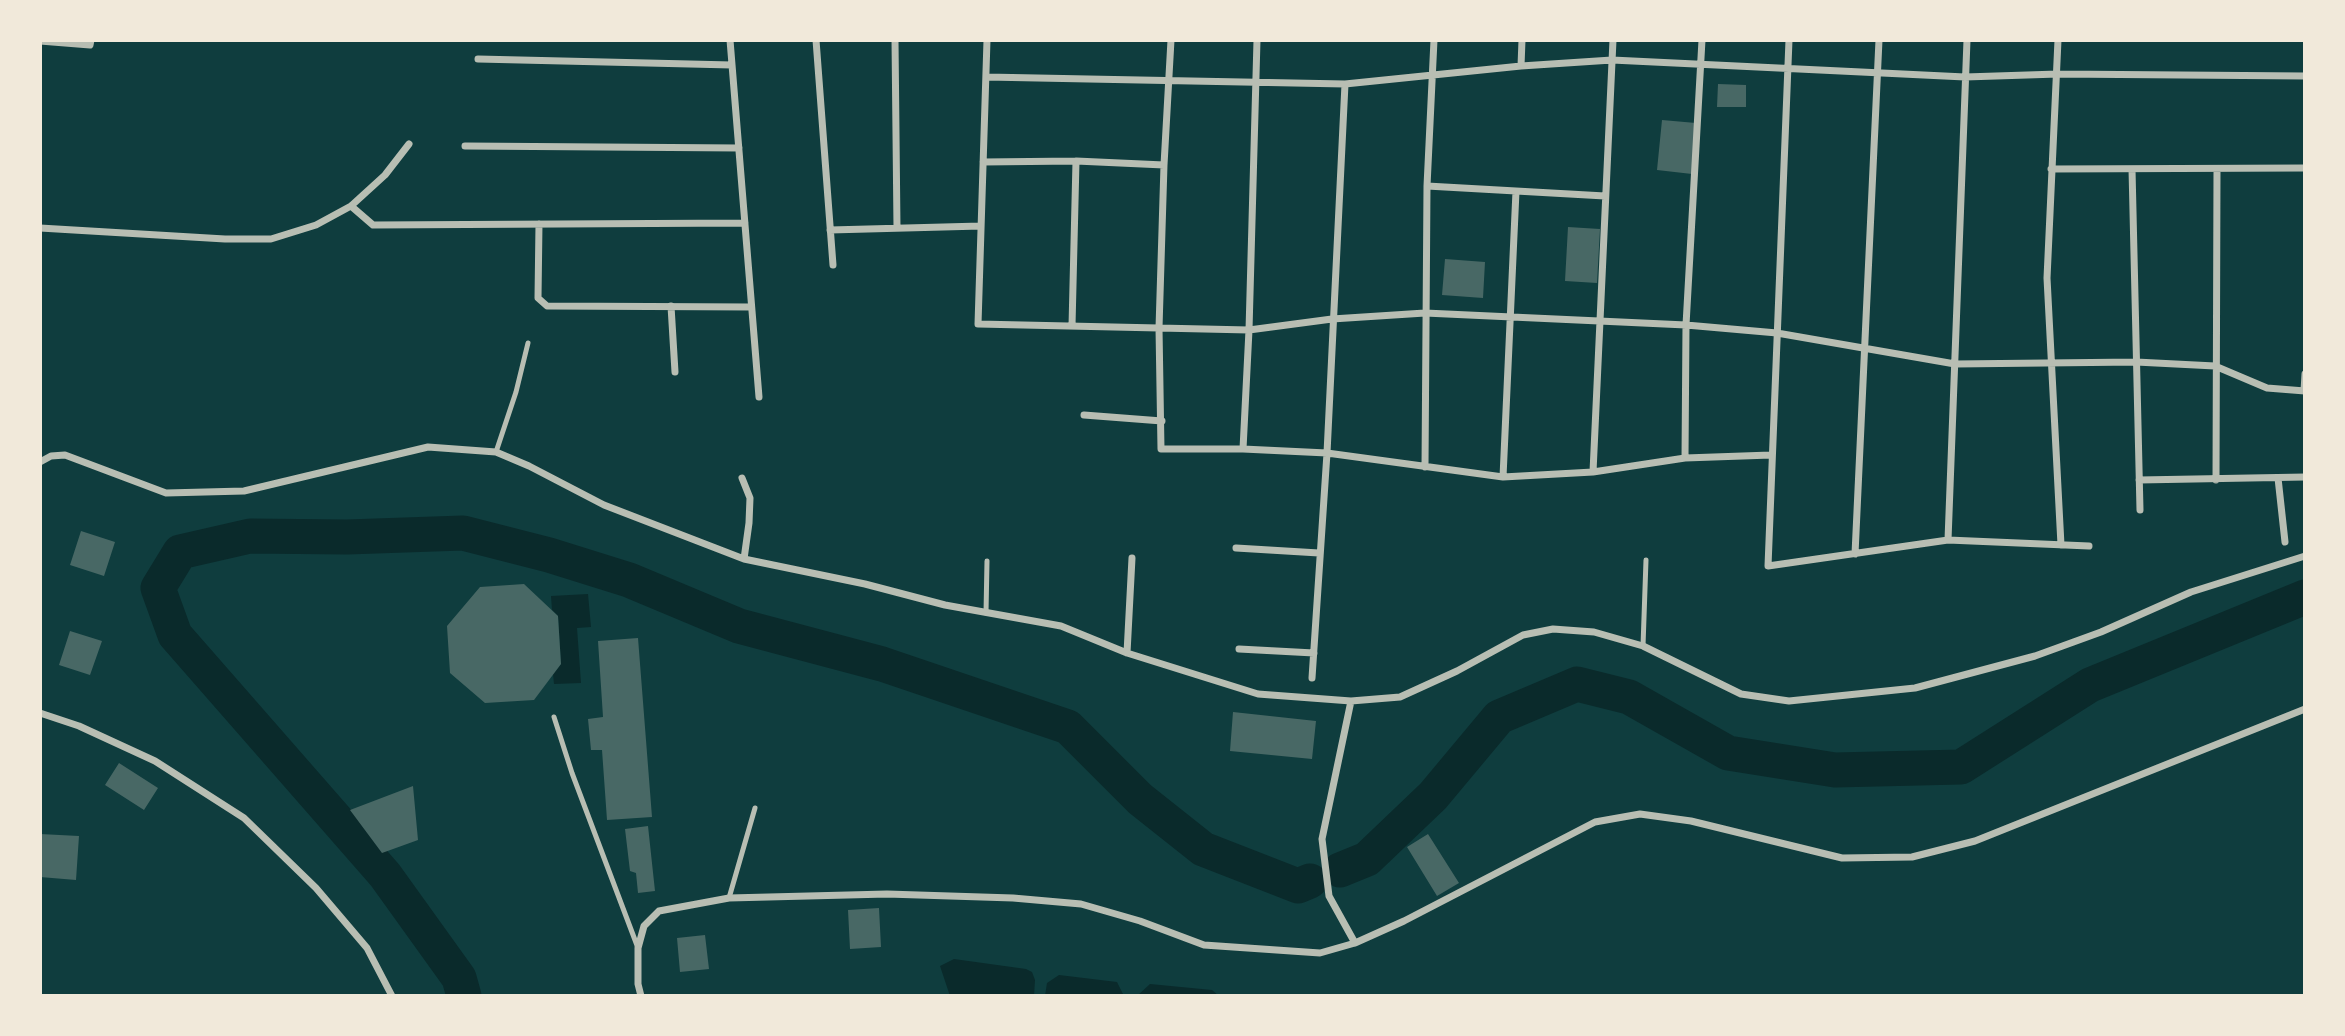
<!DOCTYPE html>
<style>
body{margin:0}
#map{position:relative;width:2345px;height:1036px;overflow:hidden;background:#0f3d3e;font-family:Poppins,sans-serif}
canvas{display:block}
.frame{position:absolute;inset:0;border:42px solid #f1e9da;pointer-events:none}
</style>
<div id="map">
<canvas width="2345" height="1036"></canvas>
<div class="frame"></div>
</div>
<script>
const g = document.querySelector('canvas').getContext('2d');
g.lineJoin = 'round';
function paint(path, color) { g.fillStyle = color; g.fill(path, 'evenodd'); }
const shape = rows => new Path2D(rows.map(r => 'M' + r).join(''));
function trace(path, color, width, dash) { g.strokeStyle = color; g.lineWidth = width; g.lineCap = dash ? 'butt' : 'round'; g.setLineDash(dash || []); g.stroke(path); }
const water = shape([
 [588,594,591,627,577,628,581,683,554,684,553,674,561,664,558,616,552,610,551,596],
 [954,959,1026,969,1032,972,1035,980,1034,996,950,996,940,966],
 [1059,975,1117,982,1124,996,1045,996,1047,983],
 [1150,984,1212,990,1219,996,1137,996]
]);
const river = shape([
 [1340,870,1367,859,1433,796,1499,717,1577,684,1629,697,1728,753,1835,770,1961,767,2090,685,2305,597],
 [464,996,459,978,385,875,175,635,158,588,180,552,250,536,347,537,463,533,549,555,629,580,739,626,882,664,1068,727,1140,799,1203,849,1298,886,1310,881]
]);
const building = shape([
 [1718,84,1746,85,1746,107,1717,107],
 [1662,120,1696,123,1692,174,1657,170],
 [1568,227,1600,229,1597,283,1565,281],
 [1445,259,1485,262,1483,298,1442,295],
 [81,531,115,542,104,576,70,565],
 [524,584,558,616,561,664,534,700,485,703,450,673,447,626,480,587],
 [70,631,102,641,90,675,59,665],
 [638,638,652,817,607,820,602,750,591,750,588,719,603,717,598,641],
 [1233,712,1316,721,1312,759,1230,751],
 [119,763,158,788,144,810,105,785],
 [413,786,418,840,382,853,350,810],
 [648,826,655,891,638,893,636,873,630,871,625,829],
 [40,834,79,836,76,880,40,877],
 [1428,834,1459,883,1437,896,1407,847],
 [879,908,881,947,850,949,848,910],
 [705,935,709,969,680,972,677,938]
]);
const service = shape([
 [496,452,516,392,528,343],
 [986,613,987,561],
 [1643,646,1646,560],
 [554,717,572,773,638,948],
 [729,898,755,808]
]);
const minor = shape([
 [730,40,759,397],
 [816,40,833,265],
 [895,40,897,228],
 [987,40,978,324,1249,330,1332,319,1425,313,1686,325,1777,333,1955,364,2136,362,2215,366,2267,388,2305,391],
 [1171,40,1164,165,1159,328,1161,449,1243,449,1327,453,1503,477,1593,472,1685,458,1771,455],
 [1789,40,1768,566,1948,540,2089,546],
 [2058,40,2047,278,2061,545],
 [40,41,90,45,91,40],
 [478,59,732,65],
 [1521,66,1522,40],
 [986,77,1345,84,1521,66,1612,60,1965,77,2058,74,2305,76],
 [465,146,739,148],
 [983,162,1076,161,1164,165],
 [2051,169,2305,168],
 [2132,169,2140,510],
 [1427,186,1605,196],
 [351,206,373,225,745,223],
 [539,224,538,298,547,306,751,307],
 [40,228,225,239,271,239,316,225,351,206,385,175,409,144],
 [830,230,981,226],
 [671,306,675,372],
 [1072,326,1076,161],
 [2304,391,2305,374],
 [1084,415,1162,421],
 [1243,449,1249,330,1257,40],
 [1685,458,1686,325,1702,40],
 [40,462,51,456,65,455,166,493,244,491,428,447,496,452,529,466,604,505,744,559,865,584,945,605,1061,626,1127,653,1258,694,1351,701,1400,697,1457,671,1523,635,1553,629,1594,632,1643,646,1741,694,1789,701,1915,688,2035,656,2101,632,2191,592,2305,556],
 [1425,467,1427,186,1434,40],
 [1593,472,1613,40],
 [1503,477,1516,191],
 [742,478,750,498,749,523,744,559],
 [2278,478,2285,542],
 [2139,480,2305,477],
 [2216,480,2217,169],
 [1948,540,1967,40],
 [1236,548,1319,553],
 [1855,554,1879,40],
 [1239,649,1314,653],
 [1127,653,1132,558],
 [1312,678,1327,453,1345,84],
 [1351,701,1322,839,1329,896,1355,943],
 [40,713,79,726,155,761,244,818,316,888,367,948,392,996],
 [641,996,638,984,638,948,644,926,659,911,729,898,887,894,1013,898,1081,904,1140,921,1204,945,1320,953,1355,943,1404,921,1595,822,1640,814,1691,821,1842,858,1912,857,1975,841,2305,709]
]);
paint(water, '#0a2a2b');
trace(river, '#0a2a2b', 35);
paint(building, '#486865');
trace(service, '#b8beb3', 5);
trace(minor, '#b8beb3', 7);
</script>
